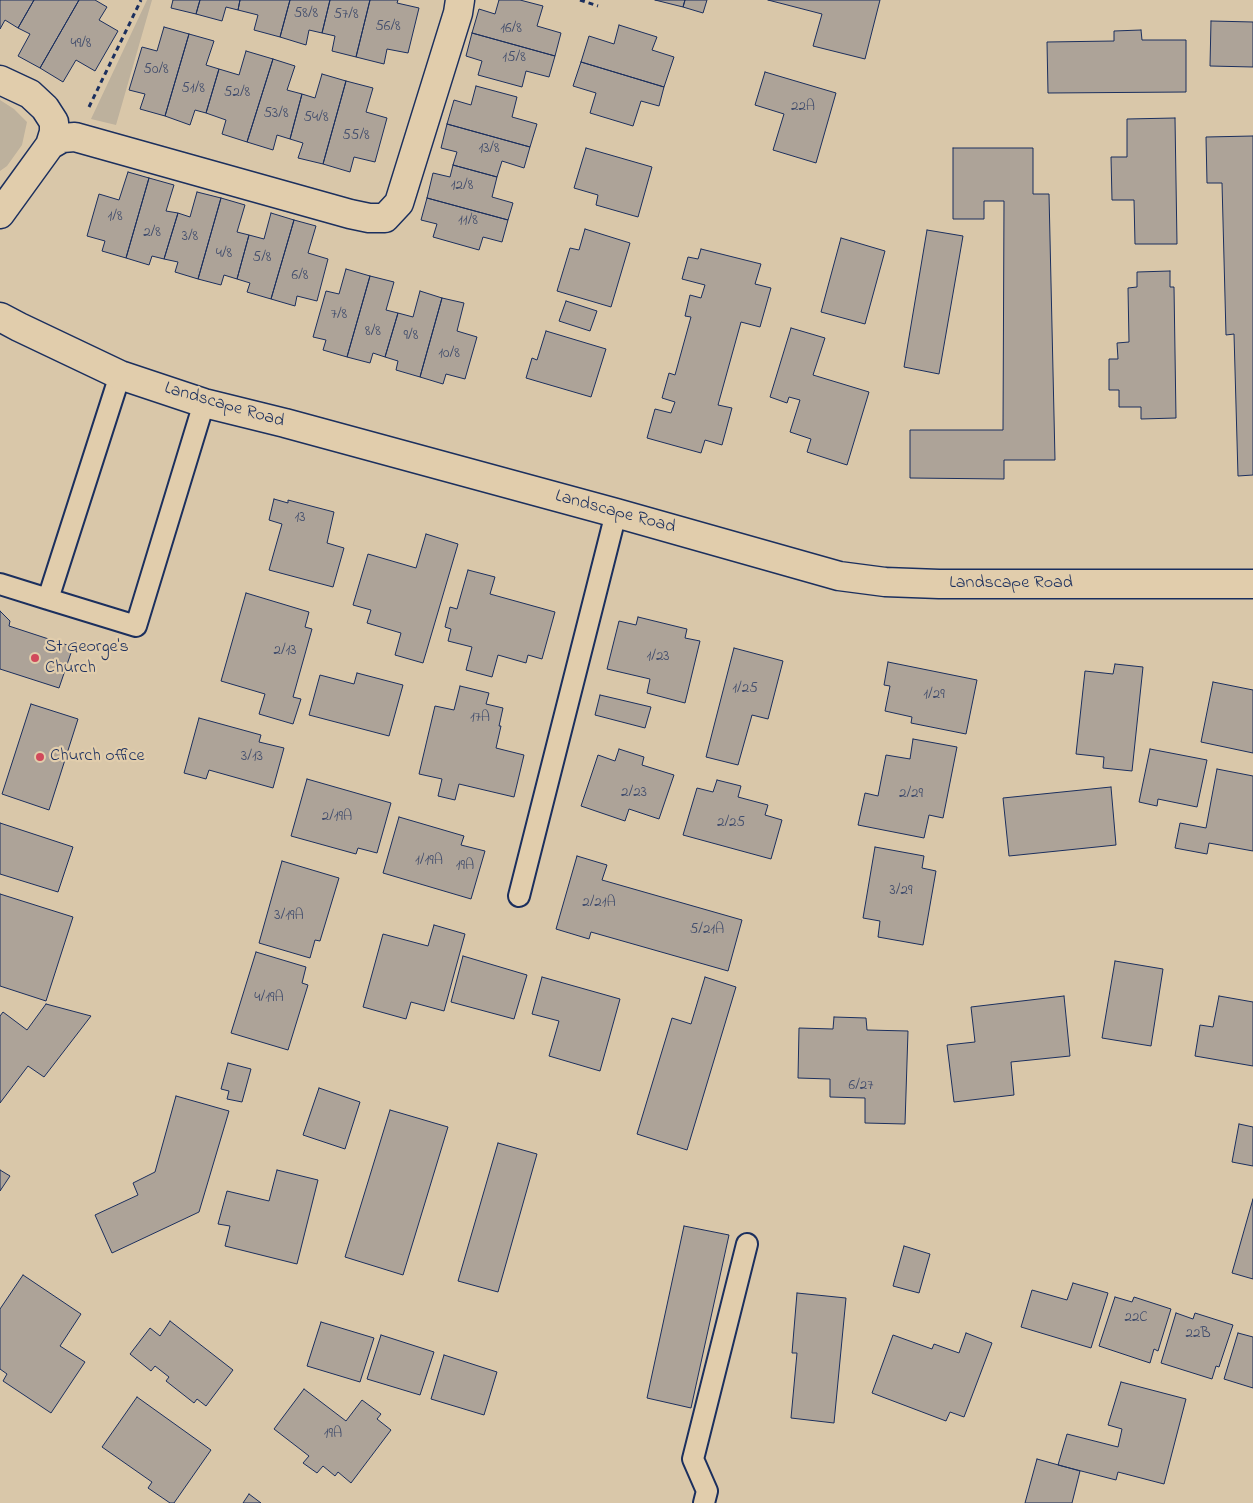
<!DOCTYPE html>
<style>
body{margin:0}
canvas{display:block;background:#d9c7a9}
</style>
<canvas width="1253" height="1503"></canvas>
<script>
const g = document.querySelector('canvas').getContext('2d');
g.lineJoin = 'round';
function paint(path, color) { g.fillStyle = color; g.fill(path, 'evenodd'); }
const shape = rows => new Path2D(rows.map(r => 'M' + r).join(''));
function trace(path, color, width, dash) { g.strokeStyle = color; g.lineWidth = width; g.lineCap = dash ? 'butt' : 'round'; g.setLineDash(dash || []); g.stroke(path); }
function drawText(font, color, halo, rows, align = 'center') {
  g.font = font + ' "Indie Flower",sans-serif'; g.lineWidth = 4.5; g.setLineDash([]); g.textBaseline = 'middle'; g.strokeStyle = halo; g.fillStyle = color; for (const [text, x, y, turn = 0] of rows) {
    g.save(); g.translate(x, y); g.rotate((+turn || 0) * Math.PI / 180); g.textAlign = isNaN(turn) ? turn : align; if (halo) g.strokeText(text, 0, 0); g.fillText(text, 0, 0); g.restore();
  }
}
const green = shape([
 [147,0,152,0,116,125,91,119],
 [0,100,14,109,27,122,22,145,7,166,0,171]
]);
const building = shape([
 [0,0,34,0,18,28,5,20,0,29,0,0],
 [34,0,79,0,40,68,18,56,30,34,18,28,34,0],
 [79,0,95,0,107,7,99,20,118,31,95,71,76,60,63,82,40,68,79,0],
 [173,0,200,0,196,14,171,8,173,0],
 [200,0,240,0,238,10,226,7,222,21,196,14,200,0],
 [240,0,290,0,280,37,254,30,258,15,238,10,240,0],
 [290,0,330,0,322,33,309,30,306,45,280,37,290,0],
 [330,0,370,0,356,57,332,51,335,36,322,33,330,0],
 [370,0,398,0,397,3,419,8,408,53,387,49,384,64,356,57,370,0],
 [499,0,520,0,543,6,537,26,561,33,555,56,472,33,479,9,495,14,499,0],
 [655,0,685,0,683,7,655,0],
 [685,0,707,0,703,13,683,7,685,0],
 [768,0,880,0,865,59,813,46,822,14,768,0],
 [1211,21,1253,22,1253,67,1210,66,1211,21],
 [619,25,657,37,652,50,674,57,664,87,581,62,589,36,614,44,619,25],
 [164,27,189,34,165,116,140,109,145,94,129,90,142,47,157,51,164,27],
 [1141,30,1142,40,1186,40,1186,92,1048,93,1047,42,1114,41,1114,31,1141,30],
 [472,33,555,56,549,77,526,71,522,87,478,75,482,61,466,56,472,33],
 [189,34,214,41,206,65,219,69,206,113,195,110,190,125,165,116,189,34],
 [246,51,273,59,247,142,222,134,226,120,206,113,219,69,239,75,246,51],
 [273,59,295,66,287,90,302,94,290,139,277,135,273,150,247,142,273,59],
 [581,62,664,87,659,106,641,101,633,126,590,113,596,93,573,86,581,62],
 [765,72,836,93,816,163,773,150,784,114,755,105,765,72],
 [322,74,346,81,323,164,298,158,303,143,290,139,302,94,315,98,322,74],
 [346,81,373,88,366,112,387,118,375,162,354,157,350,172,323,164,346,81],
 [476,86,517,97,512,117,537,124,530,147,447,124,454,100,471,105,476,86],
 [1175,118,1177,244,1135,244,1134,200,1112,200,1111,157,1127,157,1127,119,1175,118],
 [447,124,530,147,524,168,502,161,497,177,453,165,457,152,441,148,447,124],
 [1253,136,1253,475,1238,476,1234,334,1226,335,1222,183,1207,183,1206,137,1253,136],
 [586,148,652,167,638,217,596,205,598,195,574,188,586,148],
 [953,148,1033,148,1033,194,1049,194,1055,460,1004,460,1004,479,910,478,910,430,1003,430,1004,201,984,201,984,219,953,219,953,148],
 [453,165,497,177,492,197,513,203,508,220,427,198,433,173,450,177,453,165],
 [128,172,149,178,126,258,102,251,105,241,87,236,99,194,119,200,128,172],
 [149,178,174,185,166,211,178,213,164,259,152,256,149,265,126,258,149,178],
 [197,192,221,198,198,279,175,272,178,262,164,259,178,213,190,217,197,192],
 [221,198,245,205,237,232,249,235,237,279,224,275,221,285,198,279,221,198],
 [427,198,508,220,502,242,483,237,479,250,433,237,437,224,421,220,427,198],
 [271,213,294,220,271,299,247,292,250,283,237,279,249,235,264,239,271,213],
 [294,220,316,226,308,253,328,259,317,301,297,296,295,306,271,299,294,220],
 [585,229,630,243,611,307,557,291,570,248,579,250,585,229],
 [927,230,963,236,939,374,904,367,927,230],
 [841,238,885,251,865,324,821,312,841,238],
 [701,249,761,264,755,284,771,288,760,327,741,322,718,405,732,408,722,445,705,440,701,453,647,438,655,409,671,413,675,402,662,398,669,373,675,375,691,317,685,316,690,295,701,298,705,285,682,279,688,257,698,259,701,249],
 [346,269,370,276,347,357,323,350,326,340,313,337,326,291,339,294,346,269],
 [1170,271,1170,287,1174,287,1176,418,1141,419,1141,407,1119,407,1119,390,1109,390,1109,359,1118,359,1117,343,1129,342,1128,288,1137,287,1137,272,1170,271],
 [370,276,394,282,386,310,398,313,385,357,373,353,370,363,347,357,370,276],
 [420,291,442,298,420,377,396,370,398,361,385,357,398,313,413,317,420,291],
 [442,298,464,303,457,331,477,337,465,379,446,374,443,384,420,377,442,298],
 [566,301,597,311,590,331,559,321,566,301],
 [791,328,825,338,813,375,869,392,847,465,807,452,811,439,790,432,800,400,789,397,787,403,770,397,791,328],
 [546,331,606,349,591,397,526,378,532,358,537,360,546,331],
 [274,499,288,503,288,500,334,512,327,543,344,548,333,587,269,570,282,524,269,520,274,499],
 [426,534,458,544,423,663,395,655,401,633,367,623,371,610,353,605,368,554,416,568,426,534],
 [468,570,495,577,490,594,555,612,542,659,528,655,526,663,498,655,492,677,466,670,472,647,448,641,451,629,445,627,450,607,457,609,468,570],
 [246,593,309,612,305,627,312,629,293,697,301,699,293,724,259,714,265,694,221,681,246,593],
 [0,611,10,621,9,626,73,647,59,688,0,669,0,611],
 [638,617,687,629,685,638,700,641,685,703,647,693,650,679,607,669,619,621,636,625,638,617],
 [734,648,783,661,768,719,752,715,738,765,706,757,734,648],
 [888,662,977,680,966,734,911,723,912,717,885,711,890,686,884,685,888,662],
 [1115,664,1143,667,1132,771,1103,768,1104,757,1076,754,1085,671,1113,674,1115,664],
 [357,673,403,685,389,736,309,715,320,675,354,684,357,673],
 [1213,682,1253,690,1253,753,1201,742,1213,682],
 [460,686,489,693,486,704,503,708,499,726,501,726,496,748,524,755,514,797,459,784,455,800,438,796,442,779,419,774,435,706,454,710,460,686],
 [600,695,651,707,645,728,595,715,600,695],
 [31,704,78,719,49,810,2,794,31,704],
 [199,718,261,735,259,742,284,748,273,788,209,770,206,779,184,773,199,718],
 [913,739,957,747,943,818,929,815,924,838,858,825,865,793,878,796,886,755,910,759,913,739],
 [619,749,644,757,642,765,674,775,659,819,629,809,625,821,581,806,598,755,615,761,619,749],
 [1150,749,1207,760,1197,807,1158,799,1157,806,1139,802,1150,749],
 [1217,769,1253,776,1253,851,1209,843,1207,854,1175,848,1180,823,1206,828,1217,769],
 [307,779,391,803,377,853,358,848,356,854,291,836,307,779],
 [717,780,741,786,738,797,768,805,765,815,782,820,771,859,683,835,697,788,713,792,717,780],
 [1111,787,1116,845,1009,856,1003,798,1111,787],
 [399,817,464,836,461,845,485,851,471,899,383,873,399,817],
 [0,823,73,847,58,892,0,874,0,823],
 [875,847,924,856,922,868,936,871,923,945,878,937,880,921,863,918,875,847],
 [577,856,607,865,602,880,742,920,728,971,591,932,589,939,556,929,577,856],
 [282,861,339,878,320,941,315,940,310,958,259,943,282,861],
 [0,894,73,917,46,1001,0,986,0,894],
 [434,925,465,934,444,1011,411,1002,406,1019,363,1007,383,934,428,946,434,925],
 [256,952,306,967,302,983,308,985,288,1050,231,1033,256,952],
 [463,956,527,975,514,1019,451,1002,463,956],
 [1115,961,1163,969,1151,1046,1102,1038,1115,961],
 [542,977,620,999,600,1071,549,1056,559,1021,532,1014,542,977],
 [705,977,736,987,687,1150,637,1134,672,1018,691,1024,705,977],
 [1064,996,1070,1056,1011,1062,1014,1095,954,1102,947,1045,975,1042,971,1007,1064,996],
 [1219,996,1253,1002,1253,1066,1195,1056,1200,1025,1213,1027,1219,996],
 [46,1004,91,1016,44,1077,28,1066,0,1103,0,1016,3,1012,27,1030,46,1004],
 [834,1017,866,1018,867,1030,908,1031,905,1124,865,1123,865,1098,830,1097,830,1079,798,1078,799,1028,833,1029,834,1017],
 [228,1063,251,1069,242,1102,227,1099,229,1091,221,1089,228,1063],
 [319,1088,360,1102,345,1149,303,1135,319,1088],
 [176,1096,229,1111,199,1212,112,1253,95,1215,138,1195,133,1183,155,1172,176,1096],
 [390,1110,448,1127,403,1275,345,1257,390,1110],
 [1239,1124,1253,1127,1253,1166,1232,1162,1239,1124],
 [498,1143,537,1154,498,1292,458,1281,498,1143],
 [0,1170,10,1176,0,1191,0,1170],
 [277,1170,318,1180,297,1264,225,1246,230,1226,218,1224,227,1191,269,1201,277,1170],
 [1253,1199,1253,1279,1232,1273,1253,1199],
 [684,1226,729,1235,691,1408,647,1398,684,1226],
 [904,1246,930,1254,919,1293,893,1286,904,1246],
 [23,1275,81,1314,60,1346,85,1362,51,1413,3,1381,7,1374,0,1369,0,1309,23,1275],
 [1073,1283,1108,1293,1091,1348,1021,1327,1032,1290,1067,1300,1073,1283],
 [797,1293,846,1298,834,1423,791,1418,797,1353,792,1353,797,1293],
 [1115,1297,1132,1302,1134,1297,1171,1309,1158,1351,1154,1349,1150,1363,1099,1346,1115,1297],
 [1176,1313,1193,1319,1195,1313,1233,1325,1219,1367,1216,1366,1212,1379,1161,1363,1176,1313],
 [170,1321,233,1370,206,1406,197,1399,194,1403,166,1381,169,1377,155,1366,151,1371,130,1354,150,1328,160,1336,170,1321],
 [321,1322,374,1338,360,1382,307,1366,321,1322],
 [966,1333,992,1343,964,1417,950,1412,946,1421,872,1393,893,1335,932,1349,934,1344,959,1353,966,1333],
 [1238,1333,1253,1337,1253,1388,1224,1379,1238,1333],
 [381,1335,434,1352,420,1395,367,1379,381,1335],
 [444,1355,497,1372,484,1415,431,1399,444,1355],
 [1121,1382,1186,1399,1164,1484,1118,1472,1116,1480,1058,1465,1067,1434,1118,1447,1122,1429,1108,1425,1121,1382],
 [304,1389,346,1421,362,1400,381,1414,377,1419,391,1430,351,1483,338,1472,335,1476,323,1466,317,1473,303,1463,309,1456,274,1429,304,1389],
 [137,1397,211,1450,174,1503,170,1503,148,1488,152,1482,102,1447,137,1397],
 [1037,1459,1080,1471,1072,1503,1025,1503,1037,1459],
 [249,1494,261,1503,243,1503,249,1494]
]);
const path = shape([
 [580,0,598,6],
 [89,107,141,0]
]);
const lane = shape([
 [120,375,48,599,136,626,204,403],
 [0,584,48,599],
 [519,896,616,513],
 [704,1503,707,1491,693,1459,747,1244]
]);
const street = shape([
 [0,80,30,94,45,108,54,122,54,132,50,145,0,214],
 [50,145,62,138,75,137,350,214,369,218,385,218,399,203,458,13,460,0],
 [0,317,19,327,120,375,204,403,285,423,616,513,839,576,885,582,939,584,1253,584]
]);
const markers = [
 [35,658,5,"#d1495b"],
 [40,757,5,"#d1495b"]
];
const numberNames = [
 ["58/8",306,15],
 ["57/8",346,16],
 ["56/8",388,28],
 ["16/8",511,30],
 ["49/8",81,45],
 ["15/8",514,59],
 ["50/8",156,71],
 ["51/8",193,90],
 ["52/8",237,94],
 ["22A",803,108],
 ["53/8",276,115],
 ["54/8",316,119],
 ["55/8",356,137],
 ["13/8",489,150],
 ["12/8",462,187],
 ["1/8",115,218],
 ["11/8",468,222],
 ["2/8",152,234],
 ["3/8",190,238],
 ["4/8",224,255],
 ["5/8",262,259],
 ["6/8",300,277],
 ["7/8",339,316],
 ["8/8",373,333],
 ["9/8",411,337],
 ["10/8",449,355],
 ["13",300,519],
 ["2/13",285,652],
 ["1/23",658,658],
 ["1/25",745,690],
 ["1/29",934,696],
 ["17A",480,719],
 ["3/13",252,758],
 ["2/23",634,794],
 ["2/29",911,795],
 ["2/19A",337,818],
 ["2/25",731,824],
 ["1/19A",429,862],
 ["19A",465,867],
 ["3/29",901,892],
 ["2/21A",599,904],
 ["3/19A",289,917],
 ["5/21A",707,931],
 ["4/19A",269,999],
 ["6/27",861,1087],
 ["22C",1136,1319],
 ["22B",1198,1335],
 ["19A",333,1435]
];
const streetNames = [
 ["Landscape Road",224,406,16],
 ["Landscape Road",615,513,15],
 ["Landscape Road",1011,584]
];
const poiNames = [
 ["St George's",45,648],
 ["Church",45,669],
 ["Church office",50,757]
];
paint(green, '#bdb19d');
paint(building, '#ada398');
trace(building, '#1b2f5e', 1);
trace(lane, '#1b2f5e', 24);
trace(street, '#1b2f5e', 31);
trace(path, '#1b2f5e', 3, [5, 4]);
trace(lane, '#e1cdac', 20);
trace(street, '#e1cdac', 28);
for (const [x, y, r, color] of markers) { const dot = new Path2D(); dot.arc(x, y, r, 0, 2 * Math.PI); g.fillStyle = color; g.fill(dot); trace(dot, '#e1cdac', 2); }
drawText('15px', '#404c6c', null, numberNames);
drawText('18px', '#1b2f5e', '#e1cdac', streetNames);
drawText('18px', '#1b2f5e', '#e1cdac', poiNames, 'left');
</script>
